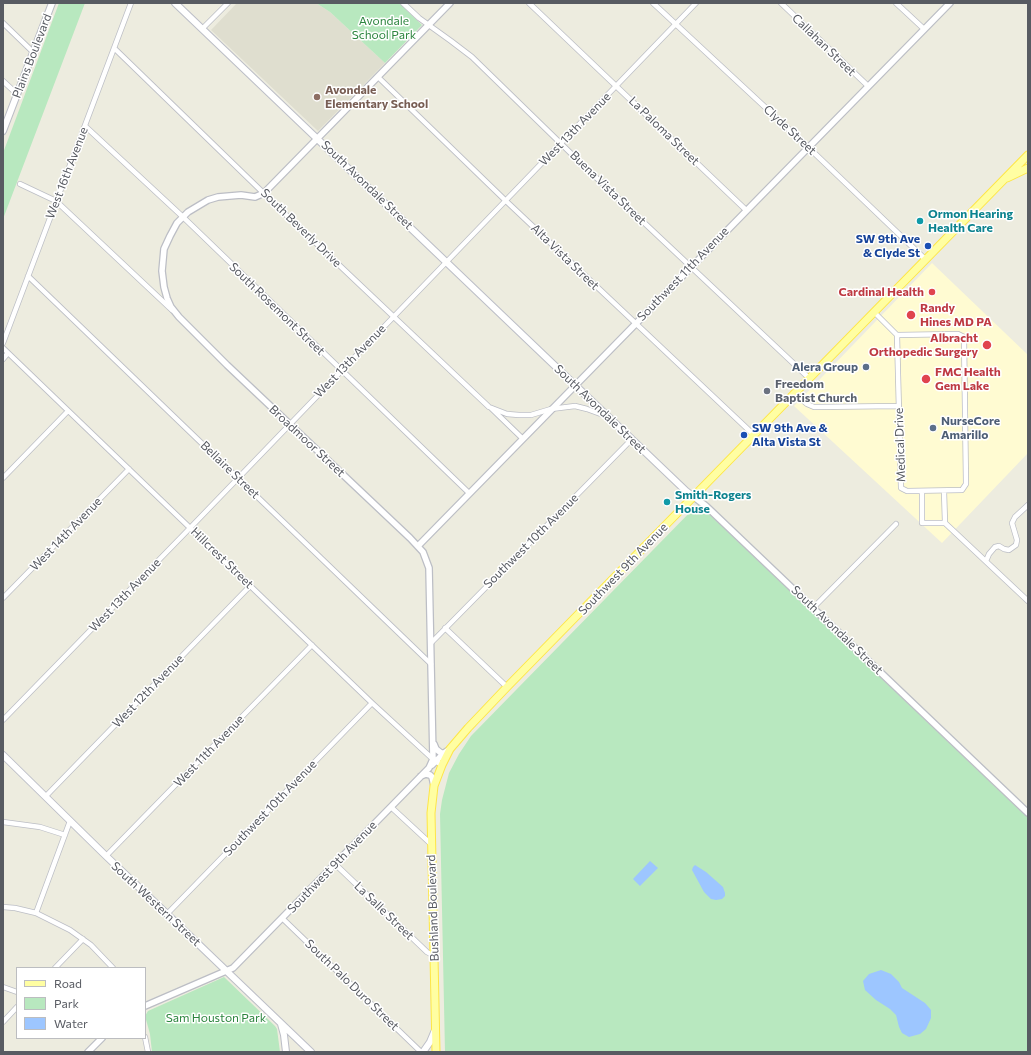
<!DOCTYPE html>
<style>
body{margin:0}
#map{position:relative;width:1031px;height:1055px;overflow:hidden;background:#edecdf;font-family:Commissioner,sans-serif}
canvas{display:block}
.frame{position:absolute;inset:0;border:4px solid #585b62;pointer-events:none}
.legend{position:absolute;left:16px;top:967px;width:130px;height:72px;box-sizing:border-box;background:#fff;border:1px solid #bcbdc0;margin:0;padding:5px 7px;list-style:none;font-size:12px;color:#585b62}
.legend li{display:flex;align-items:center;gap:8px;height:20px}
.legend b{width:20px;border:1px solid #bcbdc0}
</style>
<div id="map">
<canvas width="1031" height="1055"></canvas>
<div class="frame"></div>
<ul class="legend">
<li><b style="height:5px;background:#fffea2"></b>Road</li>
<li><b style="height:11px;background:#b8e8bf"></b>Park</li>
<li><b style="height:11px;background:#9dc6ff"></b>Water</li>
</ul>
</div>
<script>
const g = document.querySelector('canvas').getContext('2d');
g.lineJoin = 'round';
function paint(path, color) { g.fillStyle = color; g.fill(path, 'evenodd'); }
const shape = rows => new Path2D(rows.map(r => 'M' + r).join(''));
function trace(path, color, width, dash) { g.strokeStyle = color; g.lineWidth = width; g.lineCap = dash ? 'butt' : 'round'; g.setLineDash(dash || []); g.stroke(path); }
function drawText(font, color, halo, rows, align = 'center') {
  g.font = font + ' Commissioner,sans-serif'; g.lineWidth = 3; g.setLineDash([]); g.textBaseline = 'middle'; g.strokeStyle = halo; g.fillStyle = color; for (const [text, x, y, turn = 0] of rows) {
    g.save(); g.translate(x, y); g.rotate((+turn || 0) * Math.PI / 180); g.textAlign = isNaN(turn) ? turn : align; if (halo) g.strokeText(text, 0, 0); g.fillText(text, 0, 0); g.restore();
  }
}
const commercial = shape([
 [932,263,1028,355,1028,453,942,543,794,406]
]);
const education = shape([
 [237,3,316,3,330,12,385,63,318,131,211,30]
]);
const green = shape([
 [59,3,85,3,3,219,3,153],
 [316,3,399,3,422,25,385,63,330,12],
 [699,505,703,508,1028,818,1028,1052,445,1052,440,814,442,800,449,773,459,754,471,736,696,506],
 [224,977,275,1026,277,1029,280,1052,152,1052,150,1034,145,1016,148,1011]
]);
const water = shape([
 [650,861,658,868,640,886,633,879],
 [695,865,706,872,723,887,725,893,725,896,722,899,716,900,711,899,704,892,692,870,693,867],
 [881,970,891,974,899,982,902,988,925,1003,931,1010,931,1018,926,1029,920,1034,909,1037,902,1033,899,1027,896,1015,890,1009,876,1000,865,990,863,981,869,974]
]);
const minor = shape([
 [403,3,419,18,451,41,472,57,586,168,809,378],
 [529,3,746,210],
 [653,3,808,147,925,259],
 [781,3,868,86],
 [896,3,924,29],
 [3,23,33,52],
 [202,29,228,3],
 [114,48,281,210,489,407,507,414,519,415,531,415,551,409,575,406,587,409,606,416],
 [378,77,506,201,754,435],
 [3,81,17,94],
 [85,126,183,217,469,493],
 [20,184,56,201,172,310],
 [28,276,431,664],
 [874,312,897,335,901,488,907,491,962,490,966,484,964,337,958,334,897,335],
 [3,343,131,3],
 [3,348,372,703,435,761,442,765],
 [3,359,8,353],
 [794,393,807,404,814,407,899,406],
 [491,408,522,438],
 [3,478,68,411],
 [922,491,922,523,945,523],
 [944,491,945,523,1028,601],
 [986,561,989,554,995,547,999,546,1004,549,1009,550,1016,545,1017,540,1012,523,1015,517,1028,505],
 [3,598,129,469],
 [813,608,896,524],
 [445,628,507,687],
 [431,643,632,439],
 [3,720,191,527,696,3],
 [46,796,250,586],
 [391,807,431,844],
 [3,822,40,827,65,835],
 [106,856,312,645],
 [335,864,427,952,434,956],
 [3,907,15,908,36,913,70,930,91,945,113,968],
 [36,913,70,821],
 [167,914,372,703],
 [282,918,421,1052],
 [55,968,83,939],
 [3,987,17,992],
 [3,1022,17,1007],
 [145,1037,148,1052]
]);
const tertiary = shape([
 [694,497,706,506,1028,813],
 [418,546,950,3],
 [434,744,436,749,441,753,444,753,450,749],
 [432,765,444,753],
 [421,776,426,774,430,775,432,777,434,786],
 [145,1006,233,968,429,768,433,759,429,568,423,552,410,538,227,365,179,317,171,307,167,298,164,287,162,271,164,249,170,236,177,223,188,212,208,200,218,197,241,195,255,197,264,193,450,3],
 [88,1052,102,1038]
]);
const secondary = shape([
 [175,3,686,491,694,497],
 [3,131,52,3],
 [3,755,106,856,167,914,311,1052],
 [281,1024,284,1035,286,1052],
 [423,1052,430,1042,435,1030]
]);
const primary = shape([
 [1007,178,1028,168],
 [436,1052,431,813,434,786,442,765,450,749,468,728,507,687,1028,155]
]);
const markers = [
 [317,97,4,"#8d6e63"],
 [920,221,4,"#0f9aa8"],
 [928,246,4,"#1a4fb4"],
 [932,292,4,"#e0444e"],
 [911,315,5,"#e0444e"],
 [987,345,5,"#e0444e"],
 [866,367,4,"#5c6f8a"],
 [926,379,5,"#e0444e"],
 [767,391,4,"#6b7280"],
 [933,428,4,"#5c6f8a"],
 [744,435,4,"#1a4fb4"],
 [667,502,4,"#0f9aa8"]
];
const parkNames = [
 ["Avondale",384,21],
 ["School Park",384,35],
 ["Sam Houston Park",216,1018]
];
const streetNames = [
 ["Callahan Street",824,45,44],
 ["Plains Boulevard",32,56,-69],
 ["West 13th Avenue",575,129,-46],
 ["Clyde Street",790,130,43],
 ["La Paloma Street",664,131,44],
 ["West 16th Avenue",67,173,-69],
 ["South Avondale Street",367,185,44],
 ["Buena Vista Street",608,188,44],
 ["South Beverly Drive",301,228,44],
 ["Alta Vista Street",565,257,44],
 ["Southwest 11th Avenue",683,274,-46],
 ["South Rosemont Street",277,309,44],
 ["West 13th Avenue",350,361,-46],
 ["South Avondale Street",600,409,44],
 ["Broadmoor Street",307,441,43],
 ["Medical Drive",900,445,-92],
 ["Bellaire Street",230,470,44],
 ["West 14th Avenue",66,534,-46],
 ["Southwest 10th Avenue",531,541,-45],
 ["Hillcrest Street",222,558,44],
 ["Southwest 9th Avenue",623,569,-46],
 ["West 13th Avenue",125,595,-46],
 ["South Avondale Street",837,630,44],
 ["West 12th Avenue",148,691,-46],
 ["West 11th Avenue",209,751,-46],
 ["Southwest 10th Avenue",270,808,-46],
 ["Southwest 9th Avenue",332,867,-46],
 ["South Western Street",156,904,43],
 ["Bushland Boulevard",433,908,-92],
 ["La Salle Street",384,911,44],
 ["South Palo Duro Street",352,985,44]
];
const educationNames = [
 ["Avondale",325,90],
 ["Elementary School",325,104]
];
const cultureNames = [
 ["Ormon Hearing",928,214],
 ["Health Care",928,228],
 ["Smith-Rogers",675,495],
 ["House",675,509]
];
const transitNames = [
 ["SW 9th Ave",920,239],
 ["& Clyde St",920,253],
 ["SW 9th Ave &",752,428,"left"],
 ["Alta Vista St",752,442,"left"]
];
const healthNames = [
 ["Cardinal Health",924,292],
 ["Randy",920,308,"left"],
 ["Hines MD PA",920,322,"left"],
 ["Albracht",978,338],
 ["Orthopedic Surgery",978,352],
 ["FMC Health",935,372,"left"],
 ["Gem Lake",935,386,"left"]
];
const serviceNames = [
 ["Alera Group",858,367],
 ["NurseCore",941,421,"left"],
 ["Amarillo",941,435,"left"]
];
const worshipNames = [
 ["Freedom",775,384],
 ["Baptist Church",775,398]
];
paint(commercial, '#fffbd2');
paint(education, '#dfdecf');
paint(green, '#b8e8bf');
paint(water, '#9dc6ff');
trace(minor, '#bcbec5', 6);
trace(tertiary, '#bcbec5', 8);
trace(secondary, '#bcbec7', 8);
trace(primary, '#fee646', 9);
trace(minor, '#fff', 4.5);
trace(tertiary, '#fff', 5.5);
trace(secondary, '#fff', 6);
trace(primary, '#fffea2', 7);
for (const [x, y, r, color] of markers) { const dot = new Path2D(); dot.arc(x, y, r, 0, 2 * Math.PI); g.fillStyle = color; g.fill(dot); trace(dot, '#fff', 1.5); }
drawText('12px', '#2c853e', '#fff', parkNames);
drawText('12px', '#585b62', '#fff', streetNames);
drawText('bold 12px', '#785e54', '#fff', educationNames, 'left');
drawText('bold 12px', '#0d838f', '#fff', cultureNames, 'left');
drawText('bold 12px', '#164399', '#fff', transitNames, 'right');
drawText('bold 12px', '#be3a42', '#fff', healthNames, 'right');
drawText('bold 12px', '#4e5e75', '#fff', serviceNames, 'right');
drawText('bold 12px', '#5b616d', '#fff', worshipNames, 'left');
</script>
